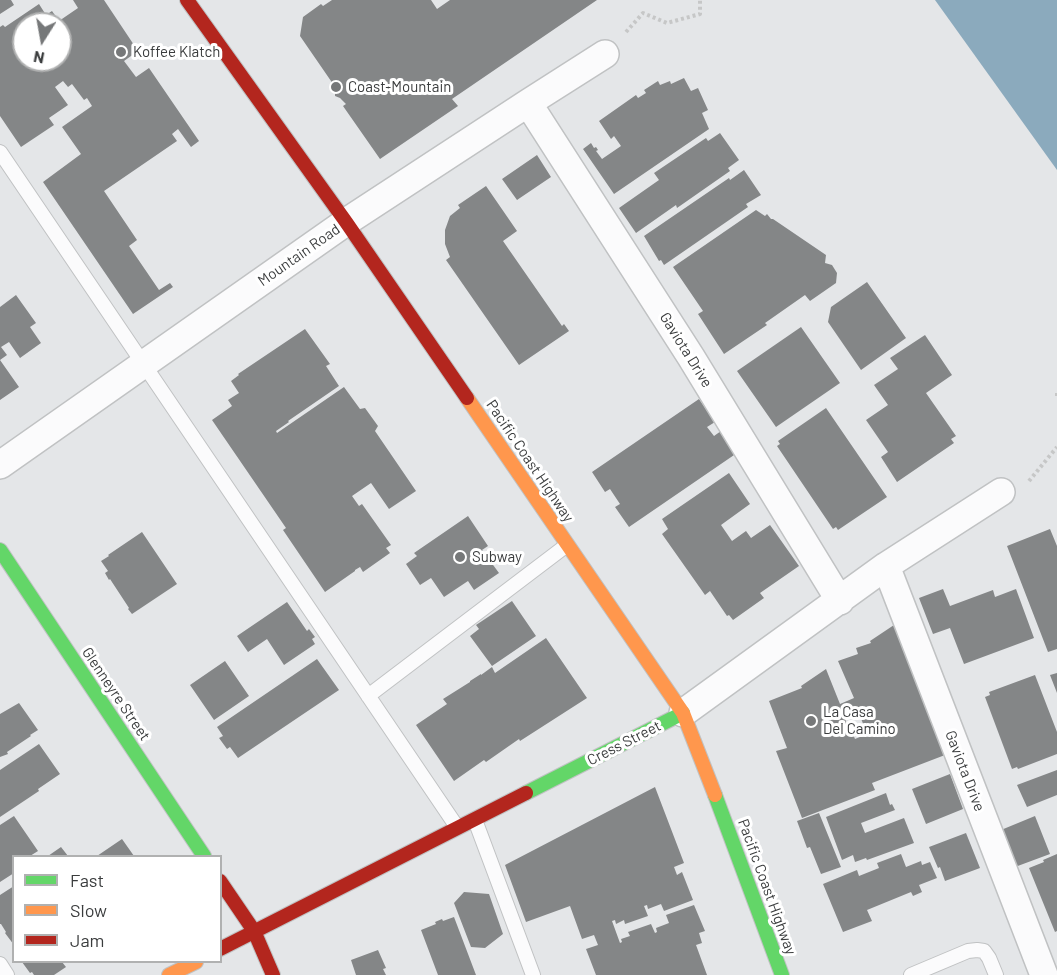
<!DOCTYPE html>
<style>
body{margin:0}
#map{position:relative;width:1057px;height:975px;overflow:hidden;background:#e4e6e8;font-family:Barlow,sans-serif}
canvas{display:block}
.legend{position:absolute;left:12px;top:855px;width:210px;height:108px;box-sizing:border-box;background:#fff;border:2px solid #b0b1b1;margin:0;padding:8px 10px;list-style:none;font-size:18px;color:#3a3c3d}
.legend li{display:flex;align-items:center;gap:12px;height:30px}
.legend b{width:30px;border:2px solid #b0b1b1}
.north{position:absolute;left:12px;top:12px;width:60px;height:60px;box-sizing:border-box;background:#fff;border:2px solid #b0b1b1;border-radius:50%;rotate:191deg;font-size:16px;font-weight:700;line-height:24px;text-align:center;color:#3a3c3d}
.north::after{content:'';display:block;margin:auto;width:21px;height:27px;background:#767879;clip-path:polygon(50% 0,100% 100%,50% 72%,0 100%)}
</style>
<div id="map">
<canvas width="1057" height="975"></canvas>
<ul class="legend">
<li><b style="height:8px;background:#63d668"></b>Fast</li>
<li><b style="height:8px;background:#ff974d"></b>Slow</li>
<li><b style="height:8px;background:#b3261e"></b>Jam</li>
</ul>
<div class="north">N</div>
</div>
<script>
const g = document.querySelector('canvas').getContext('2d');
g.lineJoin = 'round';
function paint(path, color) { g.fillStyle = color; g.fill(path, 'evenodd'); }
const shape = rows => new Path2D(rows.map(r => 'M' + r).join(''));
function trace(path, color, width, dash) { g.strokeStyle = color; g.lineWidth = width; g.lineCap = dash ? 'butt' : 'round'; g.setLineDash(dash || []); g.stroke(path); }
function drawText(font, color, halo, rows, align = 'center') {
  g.font = font + ' Barlow,sans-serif'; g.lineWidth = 6; g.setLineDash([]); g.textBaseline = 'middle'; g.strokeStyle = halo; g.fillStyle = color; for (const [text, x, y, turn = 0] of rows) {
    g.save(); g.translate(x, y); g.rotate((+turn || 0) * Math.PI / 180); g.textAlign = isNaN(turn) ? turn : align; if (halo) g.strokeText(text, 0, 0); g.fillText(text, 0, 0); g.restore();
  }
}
const water = shape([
 [935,0,1057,0,1057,170]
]);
const building = shape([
 [0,0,11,0,14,5,0,14],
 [73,0,104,0,138,51,124,61,136,77,149,68,199,141,191,147,178,129,172,134,177,141,104,191,137,240,129,246,159,290,170,283,173,287,133,314,43,182,81,154,62,127,92,106,87,98,84,100,72,84,68,87,63,81,55,87,68,105,49,118,54,125,21,147,0,116,0,27,3,25,5,27,39,4,46,15,52,11,59,21,78,8],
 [24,24,60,24,60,60,24,60],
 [332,0,431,0,437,9,450,0,597,0,452,99,458,106,380,159,343,106,346,104,340,98,335,96,335,91,331,81,300,36,303,17,321,4,323,6],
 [684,78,691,91,698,88,708,110,702,113,709,129,614,194,583,149,591,143,594,148,596,147,598,150,596,151,602,159,621,146,614,136,611,139,599,121,636,95,638,98,646,93,644,90,658,81,660,85,670,81,671,84],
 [720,133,739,160,728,168,730,171,677,208,676,205,636,233,619,208,659,180,654,173,706,138,708,141],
 [537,155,551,177,517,200,502,179],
 [744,170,761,195,746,204,748,207,664,265,661,260,659,261,644,236,729,178,730,180],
 [486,186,517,231,503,241,562,326,564,324,569,331,519,365,446,260,450,257,445,244,445,230,450,216,460,208,458,205],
 [756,210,765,216,767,214,771,219,773,219,826,255,825,263,832,265,837,273,836,283,810,301,805,295,765,323,767,325,724,354,698,314,703,311,673,267],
 [867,282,906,338,861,370,828,322,831,307],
 [16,295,36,323,30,327,41,343,20,358,9,342,1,347,7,355,0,360,19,387,0,400,0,307],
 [801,327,840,383,776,427,737,371],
 [305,329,330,364,326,366,339,386,288,421,289,422,276,431,277,433,344,387,360,409,365,408,378,426,375,431,416,491,389,509,371,483,352,496,359,506,362,504,391,545,386,548,390,553,363,572,360,567,355,570,355,571,325,592,283,530,286,528,212,420,232,406,228,400,239,393,231,381,239,375,238,374],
 [925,335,952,375,926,393,956,436,951,439,954,443,897,482,881,457,888,452,866,420,888,405,874,385,898,369,890,358],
 [699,399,715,422,707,427,714,436,721,431,737,453,629,527,615,507,620,504,610,489,605,492,592,472],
 [826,408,887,497,838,530,836,527,833,529,777,446,780,444,778,441],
 [729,473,750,504,721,525,732,541,746,531,751,538,770,525,799,566,760,593,764,598,733,620,729,615,727,616,710,591,705,595,662,534,668,529,662,519],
 [468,516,488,546,482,550,499,573,474,590,468,581,444,597,431,578,420,585,406,564,417,556,414,553],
 [1050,529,1057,546,1057,649,1048,652,1007,546],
 [142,532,177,584,132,614,128,609,129,608,110,579,109,580,105,573,108,571,101,561,109,556,108,555],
 [943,589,950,606,993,590,995,597,1016,589,1034,638,964,664,950,628,933,634,919,598],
 [512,601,536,636,492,666,470,636,479,629,476,625],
 [287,602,307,631,309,629,315,637,312,639,315,644,284,665,267,639,248,652,237,636],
 [894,625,945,755,872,783,875,790,802,818,776,751,787,748,769,701,802,688,801,686,826,669,840,704,854,698,838,661,858,654,856,648,871,643,870,641],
 [857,708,867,734,855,739,851,729,849,730,843,713],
 [546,638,587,698,520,741,519,739,486,762,484,760,454,781,416,725,447,704,443,699,470,682,470,681,481,674,481,675,492,667,495,673],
 [317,659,339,690,238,758,230,747,227,749,219,738,223,736,217,727],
 [225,661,249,696,214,720,190,685],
 [1057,673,1057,693,1050,675],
 [1035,675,1057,732,1057,754,1018,769,1017,767,1012,769,985,697,990,695,989,692],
 [19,703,38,730,30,735,31,736,7,752,8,754,0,757,0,714],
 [39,744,60,774,38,789,39,791,0,817,0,770],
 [1057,770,1057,795,1027,807,1017,785],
 [950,774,963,809,926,824,912,789],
 [655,787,684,863,674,867,677,875,682,872,693,900,664,911,661,904,648,909,647,905,644,906,648,916,625,924,624,920,616,924,615,920,612,921,620,943,622,942,621,939,630,936,628,932,651,924,655,933,657,932,656,928,669,923,666,915,694,905,705,931,699,933,702,943,696,945,707,975,596,975,586,949,598,945,594,935,582,939,570,906,526,922,505,865],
 [886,793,890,805,892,804,895,810,861,823,865,833,904,818,914,843,867,860,866,858,855,862,853,855,842,860,826,817],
 [819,813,841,867,821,874,810,847,807,848,797,821],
 [14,816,38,851,30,856,14,856,14,873,0,882,0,825],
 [1035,816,1050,854,1015,867,1001,830],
 [966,833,980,868,945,881,940,867,938,868,929,847],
 [122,839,134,856,97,856],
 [61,847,68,856,48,856],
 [901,854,906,867,921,861,922,865,930,862,937,878,919,885,922,892,913,896,911,892,867,910,872,921,843,932,823,884,857,870,859,876,879,868,877,863],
 [1057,854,1057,931,1055,932,1029,868,1044,862,1043,860],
 [14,886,14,945,5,933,6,932,1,924,0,924,0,895],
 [464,892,489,894,503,934,485,948,471,947,454,903],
 [454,917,476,975,438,975,421,930,436,924,435,922,442,919,443,921],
 [378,950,386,968,383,969,386,975,356,975,351,960],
 [22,962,62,962,66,967,54,975,34,975,32,972,30,973]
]);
const path = shape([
 [626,32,643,13,667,23,700,14,700,0],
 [1057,393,1057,398],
 [1029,481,1057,447]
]);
const lane = shape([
 [0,152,457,827],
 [368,696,567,545],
 [475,820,533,975],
 [0,964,7,975],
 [911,975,968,951,977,950,984,951,989,958,996,975]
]);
const street = shape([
 [528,103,691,357,840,601],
 [0,465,346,222,528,103,605,54],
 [886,566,1044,975],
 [683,713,886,566,1001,492]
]);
const fast = shape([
 [0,550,204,856],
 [526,793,683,713],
 [715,795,782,975]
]);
const slow = shape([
 [467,398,683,713,715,795],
 [169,975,196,962]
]);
const jam = shape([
 [187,0,346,222,467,398],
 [220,881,254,931,273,975],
 [220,949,526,793]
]);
const markers = [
 [121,52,6,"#767879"],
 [336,87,6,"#767879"],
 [460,557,6,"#767879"],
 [811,721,6,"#767879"]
];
const poiNames = [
 ["Koffee Klatch",133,52],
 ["Coast-Mountain",348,87],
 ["Subway",472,557],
 ["La Casa",823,712],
 ["Del Camino",823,729]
];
const streetNames = [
 ["Mountain Road",299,255,-35],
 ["Gaviota Drive",686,350,58],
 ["Pacific Coast Highway",530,461,56],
 ["Glenneyre Street",116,694,56],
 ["Cress Street",624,743,-27],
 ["Gaviota Drive",965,771,69],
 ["Pacific Coast Highway",767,887,70]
];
paint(water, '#8baabd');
paint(building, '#848687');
trace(lane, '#c0c2c3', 16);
trace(street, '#c0c2c3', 30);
trace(fast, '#c0c2c3', 16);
trace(slow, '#c0c2c3', 16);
trace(jam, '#c0c2c3', 16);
trace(path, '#c6c7c7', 4, [3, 3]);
trace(lane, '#fbfbfc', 14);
trace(street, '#fbfbfc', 27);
trace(fast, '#63d668', 14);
trace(slow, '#ff974d', 14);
trace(jam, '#b3261e', 14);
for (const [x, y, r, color] of markers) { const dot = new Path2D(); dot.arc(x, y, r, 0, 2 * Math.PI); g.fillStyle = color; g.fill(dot); trace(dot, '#fff', 2); }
drawText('15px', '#3a3c3d', '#fff', poiNames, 'left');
drawText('15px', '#3a3c3d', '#fff', streetNames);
</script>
